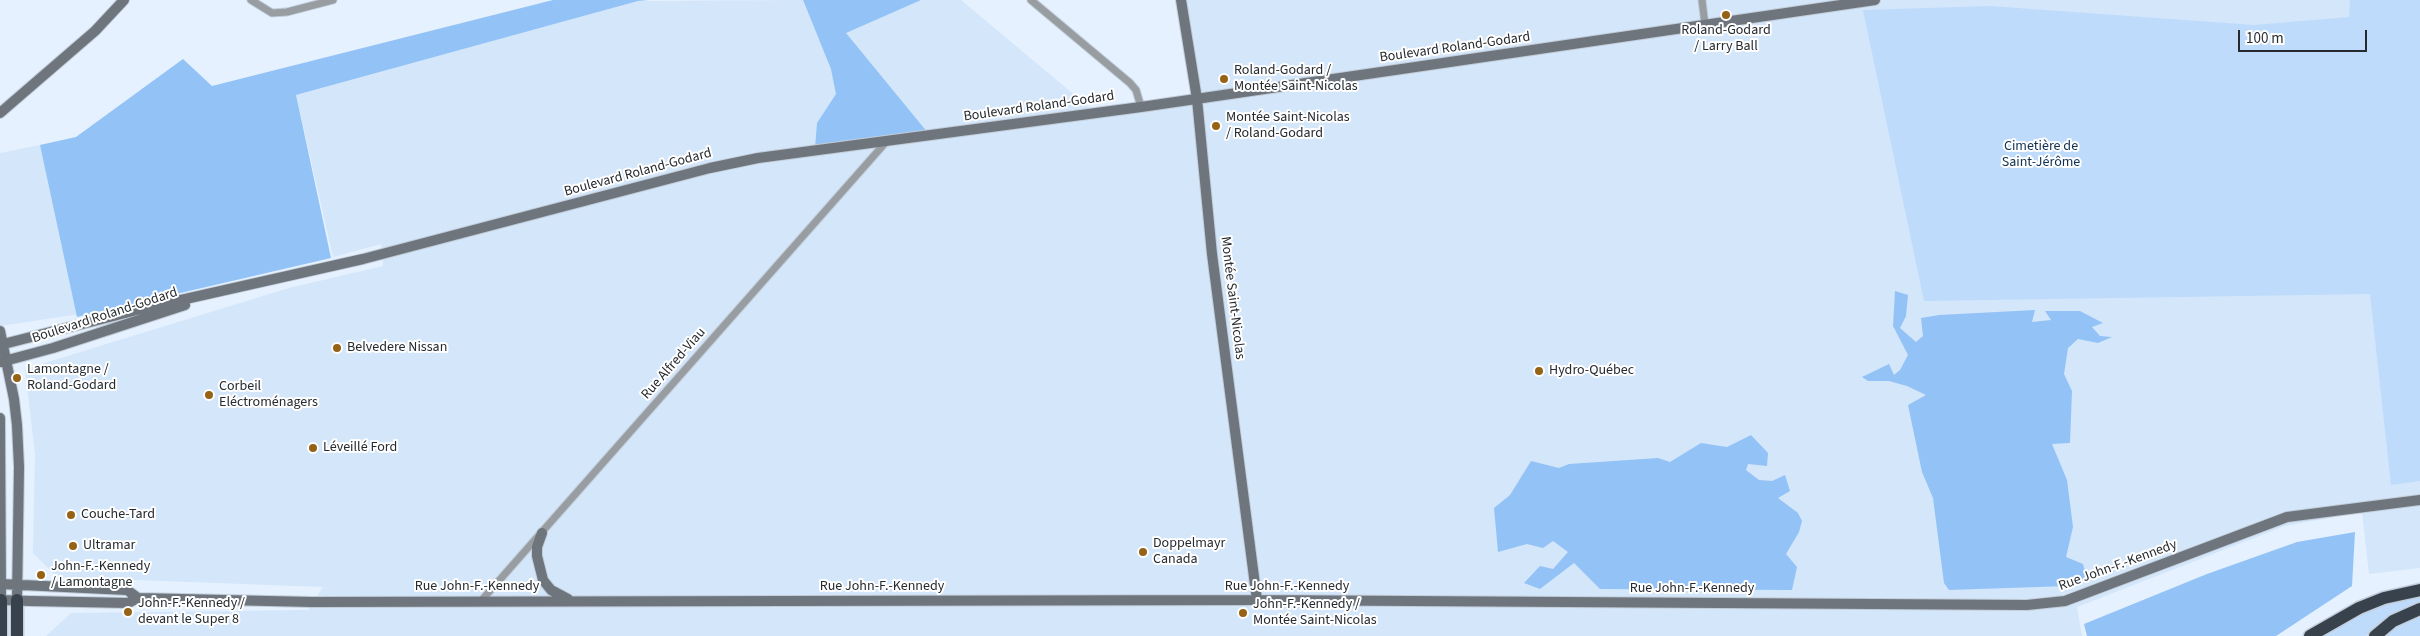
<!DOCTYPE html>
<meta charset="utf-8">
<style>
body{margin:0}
#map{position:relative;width:2420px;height:636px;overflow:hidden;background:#e5f1ff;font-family:"Source Sans 3",sans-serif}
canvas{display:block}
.scale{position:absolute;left:2238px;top:30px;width:129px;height:22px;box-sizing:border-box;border:2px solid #252a2f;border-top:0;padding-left:6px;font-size:15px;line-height:18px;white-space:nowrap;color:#252a2f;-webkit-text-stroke:4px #fff;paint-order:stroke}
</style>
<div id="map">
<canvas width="2420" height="636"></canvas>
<div class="scale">100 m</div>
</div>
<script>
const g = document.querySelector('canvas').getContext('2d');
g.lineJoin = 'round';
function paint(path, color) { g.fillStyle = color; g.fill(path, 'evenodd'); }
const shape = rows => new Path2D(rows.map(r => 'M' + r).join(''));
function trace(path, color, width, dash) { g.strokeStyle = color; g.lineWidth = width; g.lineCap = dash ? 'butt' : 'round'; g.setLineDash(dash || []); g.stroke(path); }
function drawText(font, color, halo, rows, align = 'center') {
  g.font = font + ' "Source Sans 3",sans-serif'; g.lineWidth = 4; g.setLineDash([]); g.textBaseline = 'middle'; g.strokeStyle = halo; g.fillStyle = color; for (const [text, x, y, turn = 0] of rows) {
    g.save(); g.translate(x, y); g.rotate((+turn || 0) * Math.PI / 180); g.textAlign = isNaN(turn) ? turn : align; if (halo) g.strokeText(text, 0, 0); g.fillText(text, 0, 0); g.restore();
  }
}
const built = shape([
 [803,0,819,39,918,0,961,0,1090,108,1197,99,1185,0,2420,0,2420,568,2369,574,2362,512,2285,526,2077,607,2082,636,46,636,71,613,308,610,323,587,57,577,33,553,35,454,25,369,289,288,383,266,381,244,333,257,296,95,638,1],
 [40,145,80,314,0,326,0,153]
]);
const green = shape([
 [2350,0,2420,0,2420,481,2391,485,2370,294,1924,301,1863,10,1990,6,2254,25,2349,17],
 [2420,597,2420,603,2393,614,2366,636,2319,636,2345,620,2379,606],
 [2420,616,2420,636,2385,636,2398,625]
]);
const forest = shape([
 [553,0,649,0,638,1,296,95,331,258,77,317,40,145,76,137,183,59,212,86],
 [803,0,921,0,846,33,928,133,815,148,817,123,836,94,831,69],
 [1895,291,1908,295,1906,316,1900,328,1916,342,1923,336,1921,318,1939,315,2035,310,2032,322,2051,320,2045,311,2080,311,2103,323,2092,327,2100,336,2112,337,2098,343,2078,339,2068,348,2064,374,2072,391,2070,443,2052,444,2067,480,2073,527,2066,557,2083,564,2087,579,2067,586,1949,590,1944,583,1933,498,1922,472,1908,405,1926,395,1907,386,1889,381,1868,381,1862,377,1889,364,1894,375,1900,370,1908,355,1893,326],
 [1751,435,1768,453,1767,466,1748,464,1746,470,1759,480,1772,481,1785,475,1790,491,1778,498,1798,513,1802,521,1799,532,1786,554,1797,567,1792,590,1600,589,1574,563,1540,589,1524,583,1540,566,1553,569,1568,552,1553,541,1543,548,1527,544,1498,552,1494,508,1510,495,1531,461,1559,468,1569,464,1658,458,1670,462,1701,443,1727,447],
 [2355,532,2352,586,2276,636,2087,636,2084,624,2207,574,2297,542]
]);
const street = shape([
 [251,0,272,13,287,12,333,0],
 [1031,0,1130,83,1136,90,1141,107],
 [1702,0,1705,25],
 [481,601,886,142]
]);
const secondary = shape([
 [1181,0,1197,99,1212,254,1257,600],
 [0,113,95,31,124,0],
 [0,331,14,399,17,425,19,467,17,600],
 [0,345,141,309,363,259,710,168,758,158,1141,107,1875,0],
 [1,362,53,348,185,305],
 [0,418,1,600,30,601,128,603,138,598,312,602,1257,600,2027,605,2065,601,2287,517,2420,500],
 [542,533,537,547,537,556,543,580,551,590,568,599],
 [1,584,127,590,138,598]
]);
const highway = shape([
 [1,636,1,600],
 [17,636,17,600],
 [2310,636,2359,608,2384,598,2420,590],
 [2375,636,2393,621,2420,609]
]);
const markers = [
 [1726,15,5,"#956216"],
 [1224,79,5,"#956216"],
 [1216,126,5,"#956216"],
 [337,348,5,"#956216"],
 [1539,371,5,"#956216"],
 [17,378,5,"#956216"],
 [209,395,5,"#956216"],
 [313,448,5,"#956216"],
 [71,515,5,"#956216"],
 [73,546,5,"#956216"],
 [1143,552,5,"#956216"],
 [41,575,5,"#956216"],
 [128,612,5,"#956216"],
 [1243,613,5,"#956216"]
];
const poiNames = [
 ["Roland-Godard",1726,31,"center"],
 ["/ Larry Ball",1726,47,"center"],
 ["Roland-Godard /",1234,71],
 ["Montée Saint-Nicolas",1234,87],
 ["Montée Saint-Nicolas",1226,118],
 ["/ Roland-Godard",1226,134],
 ["Belvedere Nissan",347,348],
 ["Lamontagne /",27,370],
 ["Roland-Godard",27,386],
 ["Hydro-Québec",1549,371],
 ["Corbeil",219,387],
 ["Eléctroménagers",219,403],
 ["Léveillé Ford",323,448],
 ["Couche-Tard",81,515],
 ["Doppelmayr",1153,544],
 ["Canada",1153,560],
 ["Ultramar",83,546],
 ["John-F.-Kennedy",51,567],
 ["/ Lamontagne",51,583],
 ["John-F.-Kennedy /",138,604],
 ["devant le Super 8",138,620],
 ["John-F.-Kennedy /",1253,605],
 ["Montée Saint-Nicolas",1253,621]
];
const streetNames = [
 ["Boulevard Roland-Godard",1455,48,-8],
 ["Boulevard Roland-Godard",1039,107,-8],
 ["Boulevard Roland-Godard",638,173,-15],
 ["Montée Saint-Nicolas",1232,298,83],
 ["Boulevard Roland-Godard",105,316,-18],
 ["Rue Alfred-Viau",674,364,-49],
 ["Rue John-F.-Kennedy",2118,566,-20],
 ["Rue John-F.-Kennedy",477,587],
 ["Rue John-F.-Kennedy",882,587],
 ["Rue John-F.-Kennedy",1287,587],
 ["Rue John-F.-Kennedy",1692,589]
];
const parkNames = [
 ["Cimetière de",2041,147],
 ["Saint-Jérôme",2041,163]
];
paint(built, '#d4e6fa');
paint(green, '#bedbfc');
paint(forest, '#93c2f6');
trace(street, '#c2cdda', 9);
trace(secondary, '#c2cdda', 12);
trace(highway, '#c2cdda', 15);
trace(street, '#989da2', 7);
trace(secondary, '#6e757d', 10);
trace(highway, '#38424d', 12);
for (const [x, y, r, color] of markers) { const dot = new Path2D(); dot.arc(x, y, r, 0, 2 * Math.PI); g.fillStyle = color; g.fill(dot); trace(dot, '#fff', 2); }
drawText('14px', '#252a2f', '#fff', poiNames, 'left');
drawText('14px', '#252a2f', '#fff', streetNames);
drawText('14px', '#0e3051', '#fff', parkNames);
</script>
